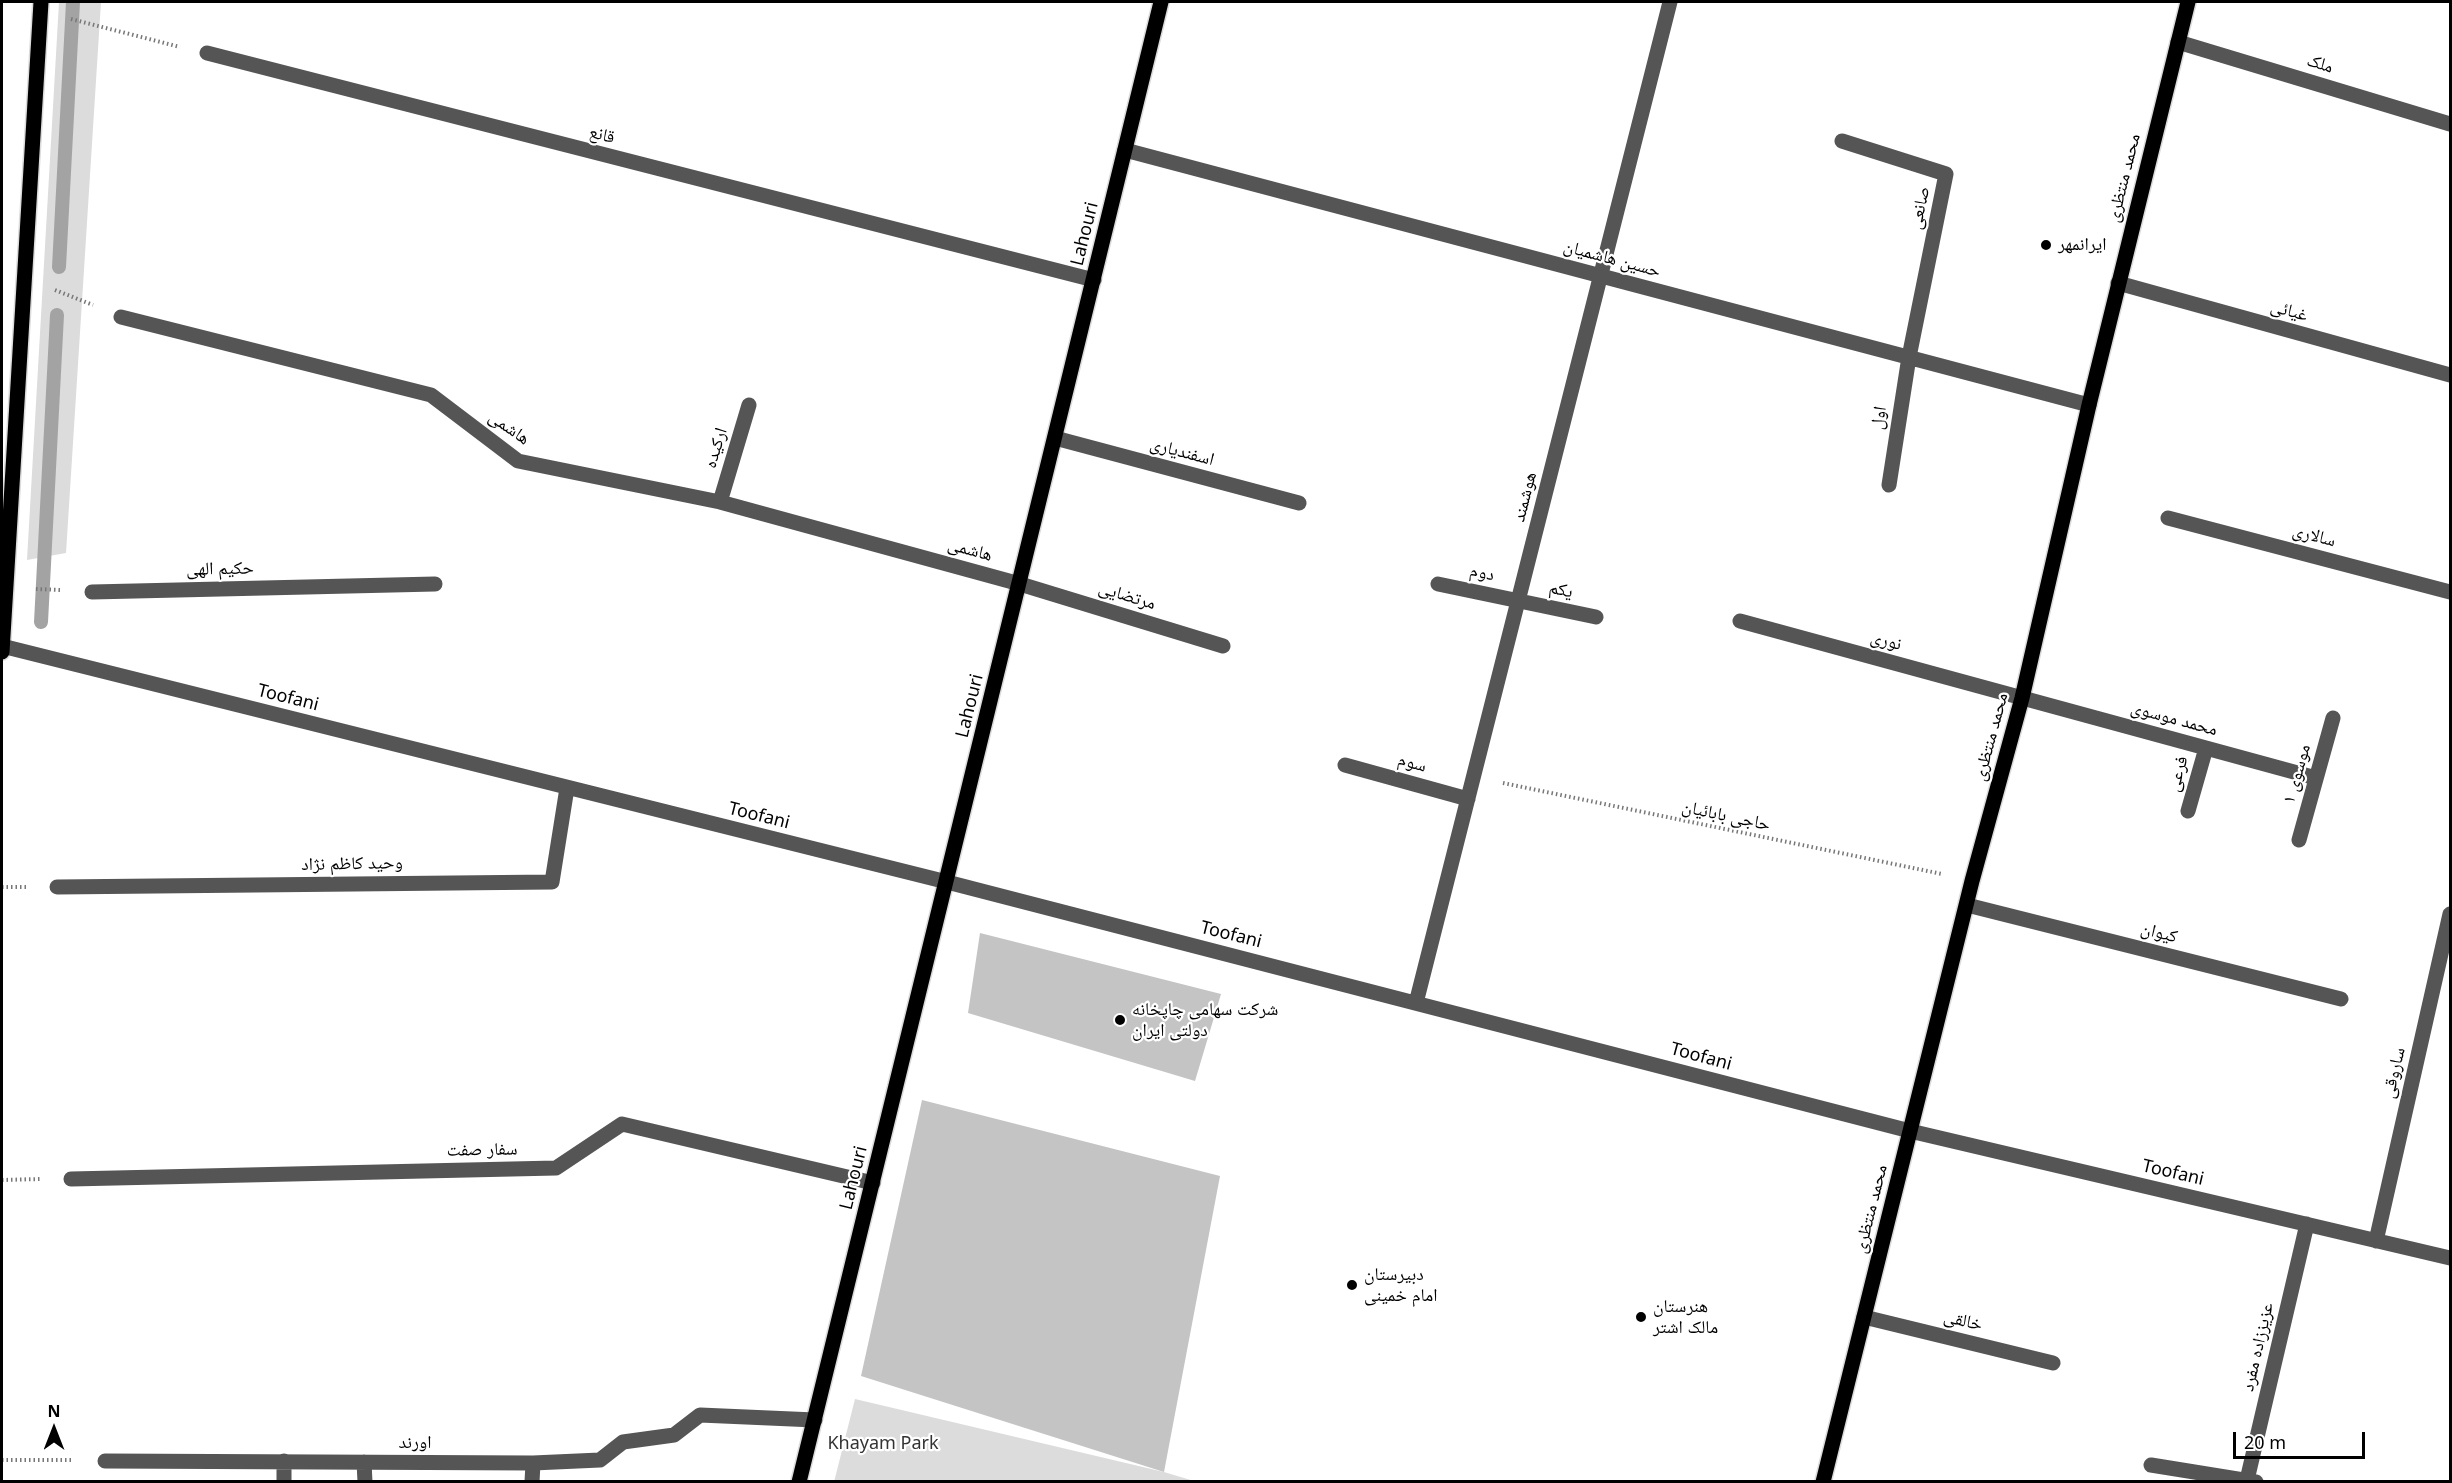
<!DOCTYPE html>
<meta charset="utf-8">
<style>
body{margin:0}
#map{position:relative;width:2452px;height:1483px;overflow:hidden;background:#fff;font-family:"Noto Sans",sans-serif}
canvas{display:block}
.frame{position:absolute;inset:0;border:3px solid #000;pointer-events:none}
.north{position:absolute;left:24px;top:1399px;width:60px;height:60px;-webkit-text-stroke:4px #fff;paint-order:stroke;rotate:0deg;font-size:16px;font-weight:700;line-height:24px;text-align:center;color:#000}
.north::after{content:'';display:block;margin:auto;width:21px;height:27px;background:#000;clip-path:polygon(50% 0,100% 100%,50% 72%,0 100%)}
.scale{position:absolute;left:2233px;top:1432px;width:132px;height:27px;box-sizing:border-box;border:3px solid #000;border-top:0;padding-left:8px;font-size:18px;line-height:21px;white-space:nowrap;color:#000;-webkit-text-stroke:4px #fff;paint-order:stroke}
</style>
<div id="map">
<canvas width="2452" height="1483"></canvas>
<div class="frame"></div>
<div class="north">N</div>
<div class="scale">20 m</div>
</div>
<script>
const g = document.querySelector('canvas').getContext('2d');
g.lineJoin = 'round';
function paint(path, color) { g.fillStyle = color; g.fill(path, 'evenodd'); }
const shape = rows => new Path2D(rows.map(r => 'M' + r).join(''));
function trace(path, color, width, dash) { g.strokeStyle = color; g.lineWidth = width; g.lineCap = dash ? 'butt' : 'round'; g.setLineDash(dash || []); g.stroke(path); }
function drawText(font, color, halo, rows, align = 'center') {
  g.font = font + ' "Noto Sans","Noto Naskh Arabic",sans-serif'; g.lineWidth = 4.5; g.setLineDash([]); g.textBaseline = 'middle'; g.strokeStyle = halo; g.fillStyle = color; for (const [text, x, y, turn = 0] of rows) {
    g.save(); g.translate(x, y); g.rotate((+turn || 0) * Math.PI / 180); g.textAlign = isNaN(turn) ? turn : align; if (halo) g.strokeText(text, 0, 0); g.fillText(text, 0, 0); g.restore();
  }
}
const green = shape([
 [59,2,101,2,66,553,27,560],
 [855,1399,1164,1472,1194,1481,834,1482]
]);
const stream = shape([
 [59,267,73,2],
 [41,622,57,315]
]);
const building = shape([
 [980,933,1221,994,1195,1081,968,1013],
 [922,1100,1220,1176,1164,1472,861,1376]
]);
const path = shape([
 [71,19,180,47],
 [55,290,93,305],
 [36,589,61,590],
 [1503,783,1942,874],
 [2,887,27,887],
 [2,1180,40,1179],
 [2,1460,74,1460]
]);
const minor = shape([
 [2178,42,2450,124],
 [207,53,1094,280],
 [1842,141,1946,174,1909,357,1889,485],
 [1125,150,2089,405],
 [2118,283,2450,375],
 [121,317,431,395,518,461,720,502,1020,584,1223,646],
 [1055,438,1299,503],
 [720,502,749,405],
 [2168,518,2450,592],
 [1438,584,1596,617],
 [92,592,435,584],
 [1740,621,2316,778],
 [2,646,947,882,1910,1131,2450,1258],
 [1345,765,1468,799],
 [2188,811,2206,748],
 [2299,840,2333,718],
 [57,887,552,882,567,788],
 [1967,905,2341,999],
 [1416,1003,1670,2],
 [71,1179,556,1168,622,1124,873,1183],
 [2376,1241,2450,914],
 [1864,1317,2053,1363],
 [105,1461,533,1463,600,1460,623,1442,674,1435,700,1415,815,1420],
 [364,1462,365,1482],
 [2151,1465,2256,1482],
 [2247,1480,2307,1224],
 [284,1482,284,1461],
 [532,1482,533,1463]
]);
const major = shape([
 [2,652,41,2],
 [799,1482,1161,2],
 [1823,1482,1972,881,2022,698,2089,405,2188,2]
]);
const markers = [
 [2046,245,6,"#000"],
 [1120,1020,6,"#000"],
 [1352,1285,6,"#000"],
 [1641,1317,6,"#000"]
];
const streetNames = [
 ["ملک",2320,64,17],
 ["قانع",602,135,14],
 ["محمد منتظری",2124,178,-76],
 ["صانعی",1920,208,-78],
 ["Lahouri",1085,234,-76],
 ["حسین هاشمیان",1612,259,15],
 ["غیائی",2289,311,15],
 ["اول",1879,418,-81],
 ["هاشمی",509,428,35],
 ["ارکیده",716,448,-73],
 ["اسفندیاری",1182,452,15],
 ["هوشمند",1525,497,-76],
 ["سالاری",2314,536,15],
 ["هاشمی",970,550,15],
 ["حکیم الهی",220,569,-1],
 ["دوم",1482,573,12],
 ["یکم",1561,590,12],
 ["مرتضایی",1127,596,17],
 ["نوری",1886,641,15],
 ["Toofani",288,698,14],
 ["Lahouri",970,706,-76],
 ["محمد موسوی",2174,719,15],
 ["محمد منتظری",1991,737,-75],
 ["سوم",1412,763,15],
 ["فرعی",2178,774,-74],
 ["موسوی ۱",2297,774,-74],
 ["Toofani",759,816,14],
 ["حاجی بابائیان",1726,816,12],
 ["وحید کاظم نژاد",352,864,-1],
 ["کیوان",2159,933,14],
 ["Toofani",1231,935,14],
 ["Toofani",1701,1057,15],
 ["ساروقی",2394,1073,-77],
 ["سفار صفت",482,1150,-1],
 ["Toofani",2173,1173,13],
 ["Lahouri",854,1178,-76],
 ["محمد منتظری",1871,1209,-76],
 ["خالقی",1963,1321,13],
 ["عزیززاده مفرد",2258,1347,-77],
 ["اورند",415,1443]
];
const poiNames = [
 ["ایرانمهر",2058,245],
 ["شرکت سهامی چاپخانه",1132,1010],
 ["دولتی ایران",1132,1031],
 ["دبیرستان",1364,1275],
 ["امام خمینی",1364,1296],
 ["هنرستان",1653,1307],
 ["مالک اشتر",1653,1328]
];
const parkNames = [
 ["Khayam Park",883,1444]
];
paint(green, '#dcdcdc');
trace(stream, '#a3a3a3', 14);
paint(building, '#c4c4c4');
trace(major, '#dbdbdb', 18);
trace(path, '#777', 4, [1.5, 3]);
trace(minor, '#555', 15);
trace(major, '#000', 15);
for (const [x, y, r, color] of markers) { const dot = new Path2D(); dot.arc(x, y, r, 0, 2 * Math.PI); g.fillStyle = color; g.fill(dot); trace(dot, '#fff', 2); }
drawText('18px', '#000', '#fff', streetNames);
drawText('18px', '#000', '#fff', poiNames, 'left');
drawText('18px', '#333', '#fff', parkNames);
</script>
